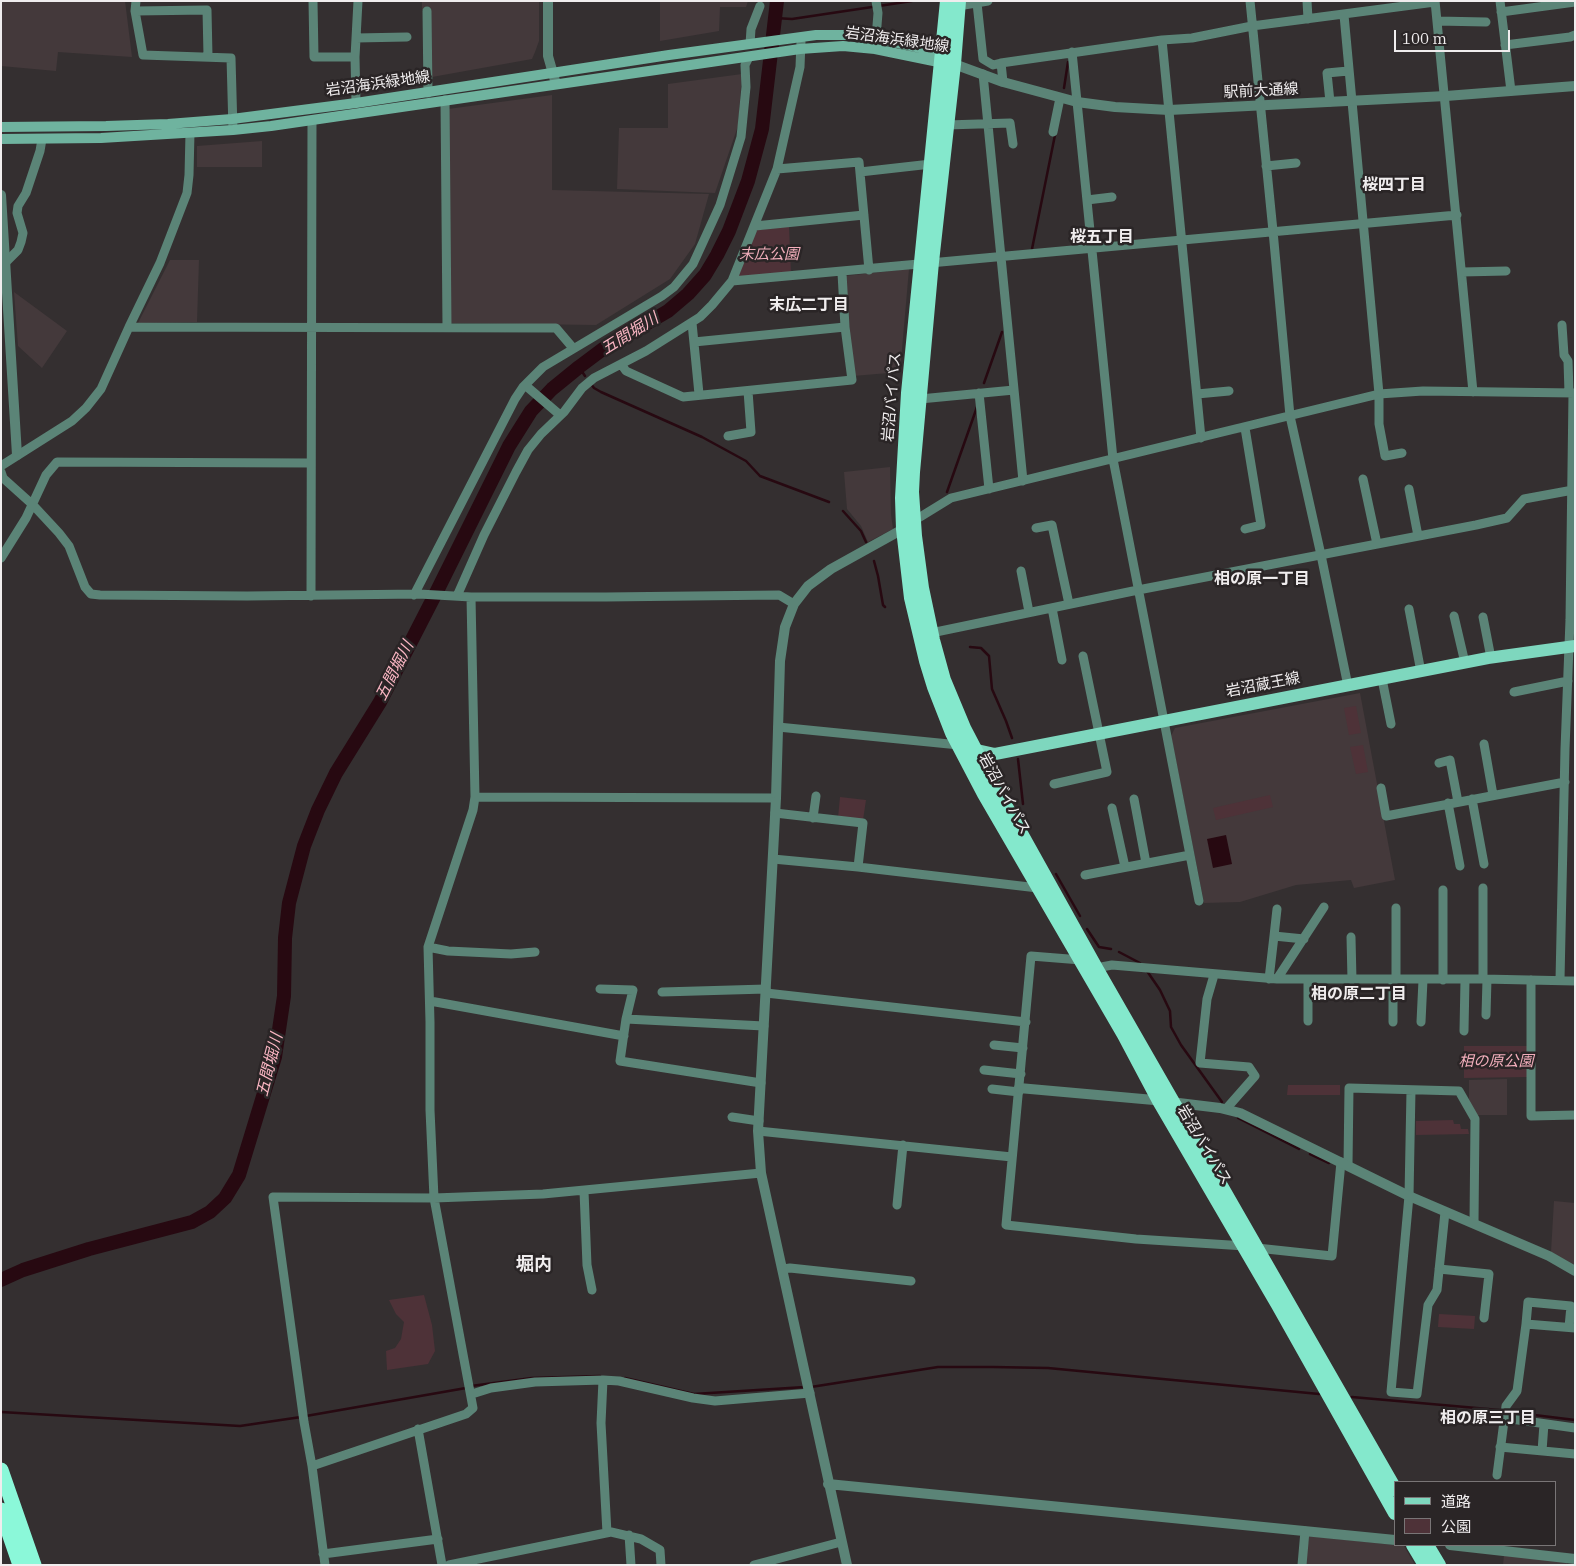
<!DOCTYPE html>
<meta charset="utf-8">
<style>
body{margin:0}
#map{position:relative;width:1576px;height:1566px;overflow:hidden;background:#342f30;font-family:"IBM Plex Serif","Noto Sans JP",serif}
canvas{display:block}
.frame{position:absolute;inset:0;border:2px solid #f0edee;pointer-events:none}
.legend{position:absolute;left:1394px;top:1481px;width:162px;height:65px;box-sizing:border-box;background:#2a2526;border:1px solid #797576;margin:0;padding:6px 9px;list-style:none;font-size:15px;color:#f0edee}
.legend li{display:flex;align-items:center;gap:10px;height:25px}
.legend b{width:25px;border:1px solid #797576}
.scale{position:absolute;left:1394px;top:30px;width:116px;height:22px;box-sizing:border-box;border:2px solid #f0edee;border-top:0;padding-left:6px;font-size:15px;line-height:18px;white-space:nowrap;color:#f0edee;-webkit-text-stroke:4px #2a2526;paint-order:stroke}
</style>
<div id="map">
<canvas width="1576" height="1566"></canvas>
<div class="frame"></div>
<ul class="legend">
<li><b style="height:6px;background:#7ed7be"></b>道路</li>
<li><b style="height:14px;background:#4e3238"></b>公園</li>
</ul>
<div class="scale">100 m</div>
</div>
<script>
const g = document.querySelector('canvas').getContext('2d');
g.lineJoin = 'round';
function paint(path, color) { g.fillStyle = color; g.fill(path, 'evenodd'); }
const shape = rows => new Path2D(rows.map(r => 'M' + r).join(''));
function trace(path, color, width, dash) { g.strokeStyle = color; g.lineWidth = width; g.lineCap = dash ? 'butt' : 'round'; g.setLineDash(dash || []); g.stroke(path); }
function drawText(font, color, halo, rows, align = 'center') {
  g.font = font + ' "IBM Plex Serif","Noto Sans JP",serif'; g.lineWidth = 5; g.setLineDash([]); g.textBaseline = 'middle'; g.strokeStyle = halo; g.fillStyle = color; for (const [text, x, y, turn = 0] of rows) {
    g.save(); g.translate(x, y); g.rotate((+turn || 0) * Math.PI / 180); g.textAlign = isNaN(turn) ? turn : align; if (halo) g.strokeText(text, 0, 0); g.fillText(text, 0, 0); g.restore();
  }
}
const built = shape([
 [1,1,125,1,132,57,58,52,56,71,1,66],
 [422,1,539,1,539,41,535,52,532,59,432,77,430,10,422,10],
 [660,1,748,1,746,7,720,7,719,31,660,41],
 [742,74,738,126,715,193,617,189,619,128,668,128,668,84],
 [552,95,552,190,709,194,695,244,670,279,596,325,450,323,448,109],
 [262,141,262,167,197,167,197,146],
 [170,260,199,260,197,322,138,323],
 [909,269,900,372,853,376,845,276],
 [14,292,67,331,42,368,18,346],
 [890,467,891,514,893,529,868,542,861,526,847,509,844,472],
 [1360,693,1395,880,1354,888,1351,880,1296,885,1240,902,1204,903,1171,736,1175,728],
 [1507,1079,1507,1115,1477,1115,1469,1102,1469,1080],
 [1554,1201,1575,1203,1575,1265,1551,1252],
 [1309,1536,1404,1546,1415,1565,1305,1565],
 [1504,1555,1567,1562,1567,1565,1503,1565]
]);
const green = shape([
 [789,226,791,274,735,279,757,230],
 [1356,706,1361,733,1349,735,1344,708],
 [1363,745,1368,772,1356,774,1350,747],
 [1270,795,1273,807,1216,820,1213,808],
 [840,797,866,800,863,820,838,818],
 [1464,1046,1527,1046,1528,1077,1464,1078],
 [1288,1085,1340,1085,1340,1095,1287,1095],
 [1453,1120,1454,1124,1460,1124,1461,1129,1468,1129,1469,1134,1416,1135,1416,1121],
 [424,1295,432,1325,435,1351,428,1364,387,1370,386,1351,395,1348,401,1339,404,1322,396,1314,389,1300],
 [1439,1314,1475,1316,1474,1329,1438,1327]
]);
const water = shape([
 [1226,835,1232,864,1213,868,1207,839]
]);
const stream = shape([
 [775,18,792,19,912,1],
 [1064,88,1068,62],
 [1032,249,1055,135],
 [579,367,585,376],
 [984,383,1002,332],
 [591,384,594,388,601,392,702,437,746,461,760,476,829,502],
 [947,492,977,407],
 [843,511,861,531,866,542],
 [874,561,878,576,883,605,885,607],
 [970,647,981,648,989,656,992,689,1006,721,1012,738],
 [1018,759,1023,804],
 [1056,874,1080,916],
 [1087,929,1099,947,1111,949],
 [1119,952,1140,963],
 [1147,971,1160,990,1170,1011,1171,1027,1181,1045,1222,1102],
 [1238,1118,1299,1149],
 [1310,1154,1329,1163],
 [625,1378,694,1394,805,1387],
 [471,1386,532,1378,600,1376],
 [811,1387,938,1367,993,1367,1048,1368,1319,1394],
 [1352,1397,1499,1410],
 [1,1412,240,1426,301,1417],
 [1510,1412,1575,1420],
 [306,1416,466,1388]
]);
const river = shape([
 [1,1280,23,1270,89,1249,192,1222,210,1212,225,1198,239,1175,275,1057,284,996,285,938,289,903,304,846,318,810,336,773,380,702,437,591,509,446,531,411,552,389,579,367,603,349,668,311,688,294,705,275,717,255,729,231,748,181,762,129,777,1]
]);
const minor = shape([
 [136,1,135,11,143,55,231,58,233,130],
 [313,1,314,57,355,57],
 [1250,1,1273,231,1290,416,1321,555,1348,686],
 [1307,1,1308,19],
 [1435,1,1473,392],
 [1500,1,1511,91],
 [977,3,983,59,993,65,1001,63],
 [958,6,988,1],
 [135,11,207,10,208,56],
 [427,11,428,93],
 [1501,12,1575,2],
 [1344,15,1379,394,1379,424,1385,456,1402,453],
 [1437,21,1486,22],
 [356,38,407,37],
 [876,38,878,13,876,1],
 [1162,40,1201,438],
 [750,44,751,29,760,6],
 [1505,45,1570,37,1575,35],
 [1072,52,1113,459,1199,901],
 [983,74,1023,481],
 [1003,82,1001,63,1162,40,1192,38,1252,26,1435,2],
 [445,100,447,326],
 [1330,102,1327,73,1348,71],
 [356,103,355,57,358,1],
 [947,125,1010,123,1013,144],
 [1053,132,1060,98],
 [1266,166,1296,163],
 [777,169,859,162,869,270],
 [860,172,931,164],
 [1087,200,1112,197],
 [755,226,864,215],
 [5,263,18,250,21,242,23,233,17,213,18,206,26,193,40,151,42,139],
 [1462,272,1506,271],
 [732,281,1457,215],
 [692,323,699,394],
 [1562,325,1564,355,1568,361,1569,393],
 [129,327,556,328,573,348],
 [694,342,845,327],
 [621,364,626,371,683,397,852,380,845,327,842,273],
 [525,385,560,415],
 [979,393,989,489],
 [1197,394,1229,391],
 [920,399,1014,390],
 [728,436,751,432,748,391],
 [1,466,72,421,86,408,101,389,129,327,160,263,187,193,189,175,190,133],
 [1,472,3,478,33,505,59,533,69,546,85,587,91,594,100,595,247,596,419,594,471,597,606,597,779,595,794,604],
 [1363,479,1377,544],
 [1409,489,1418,536],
 [912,522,951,498,1379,394,1423,391,1575,393],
 [1036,528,1052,525,1069,604],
 [1245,529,1261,525,1245,428],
 [1,558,26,518,46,475,57,462,311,463],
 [1021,571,1029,612],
 [414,595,515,399,523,387,543,367,662,296,674,287,693,264,720,205,741,137,746,87,745,65,749,57],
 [311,596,312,120],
 [457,596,484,535,516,472,528,450,541,434,564,412,582,388,594,378,646,351,700,317,712,305,732,281,777,169,800,67,801,42],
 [1052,608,1062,660],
 [1409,609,1421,672],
 [1454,616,1465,663],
 [1483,617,1491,658],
 [931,633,1138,590,1476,525,1507,518,1524,499,1573,490],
 [1382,679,1391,724],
 [1514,692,1568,681],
 [778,727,959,745],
 [1484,744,1493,795],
 [1439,763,1450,760,1458,802],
 [1054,784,1107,772,1083,656],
 [1381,788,1386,816,1565,782],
 [475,797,776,798],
 [1134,799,1146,863],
 [1472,799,1484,864],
 [1448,803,1460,866],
 [1112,808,1125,867],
 [775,813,863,823,858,867],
 [813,818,816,796],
 [773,859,858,867,1038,888],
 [1085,875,1190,855],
 [1483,888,1483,979],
 [1443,890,1443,980],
 [1274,936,1277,909],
 [1351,937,1352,980],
 [428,947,448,951,511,954,535,952],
 [1081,960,1031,956,1006,1225,1136,1239,1245,1246],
 [1096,968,1112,965,1277,979,1483,979,1575,981],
 [1214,975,1207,999,1200,1063,1249,1067,1255,1076,1226,1109],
 [1269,979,1274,936,1304,939],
 [1277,979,1324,907],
 [1396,979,1396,908],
 [1531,980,1531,1116,1575,1115],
 [1560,980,1565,749,1570,620,1573,393],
 [600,989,633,990,626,1019],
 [662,992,766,989],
 [766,993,1026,1022],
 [430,1001,624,1036],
 [1486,1015,1487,979],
 [1308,1021,1308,979],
 [1393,1022,1393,979],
 [1421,1022,1423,980],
 [1464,1031,1465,980],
 [994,1045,1023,1048],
 [984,1070,1021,1074],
 [761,1083,620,1061,626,1019,764,1026],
 [992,1089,1019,1092],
 [1411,1090,1409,1196,1391,1392,1417,1394,1428,1305,1437,1290,1445,1212],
 [732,1117,759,1121],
 [758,1131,1012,1157],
 [1348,1165,1349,1088,1459,1091,1475,1119,1474,1223],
 [584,1191,587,1265,592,1290],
 [897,1205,903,1145],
 [1257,1248,1332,1256,1341,1162],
 [783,1269,790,1268,911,1281],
 [1439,1269,1489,1274,1484,1318],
 [1526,1324,1528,1302,1571,1306,1569,1327],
 [603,1380,601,1423,607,1533],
 [472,1394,491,1388,535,1382,603,1380,619,1381,693,1398,715,1401,810,1393],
 [1504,1418,1575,1428],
 [418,1429,442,1565],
 [1500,1447,1575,1454],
 [1542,1451,1544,1424],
 [312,1466,466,1414,473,1408,434,1198,430,1110,430,1022,428,947,473,810,475,797,471,597],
 [1497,1475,1506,1406,1517,1391,1526,1324,1575,1328],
 [629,1535,631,1565],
 [323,1554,438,1539],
 [325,1565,312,1466,304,1422,273,1197,434,1198,543,1194,761,1173],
 [449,1565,611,1532,641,1539,660,1550,661,1565],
 [754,1565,841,1542],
 [1302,1565,1305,1531]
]);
const tertiary = shape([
 [548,1,548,56,556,84],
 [954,64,1003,82,1077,102,1115,107,1169,110,1446,96,1575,86],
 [1,195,17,455],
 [1019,1088,1154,1100,1220,1108,1240,1113,1409,1196,1549,1256,1575,1271],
 [828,1484,1395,1540],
 [1450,1545,1575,1559],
 [847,1565,761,1173,758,1131,776,798,780,661,785,627,794,604,808,586,831,569,903,529]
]);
const secondary = shape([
 [1,127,106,126,168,124,232,119,356,103,669,55,816,35,846,35,876,38,921,48,942,55,945,57],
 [1,139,101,138,233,130,271,126,800,49,843,46,875,49,948,64]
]);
const primary = shape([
 [968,748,995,754,1488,658,1575,646]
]);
const trunk = shape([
 [947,1,908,393,902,498,903,529,911,598,926,661,934,687,952,733,984,794,1124,1035,1159,1101,1278,1305,1395,1513],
 [959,1,954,64,932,262,913,472,912,492,915,536,922,588,933,640,944,680,964,728,989,776,1096,968,1395,1489],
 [1413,1545,1425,1565],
 [1427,1545,1439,1565]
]);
const motorway = shape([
 [1,1470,34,1565],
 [1,1510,20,1565]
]);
const streetNames = [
 ["岩沼海浜緑地線",897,40,8],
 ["岩沼海浜緑地線",378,84,-8],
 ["駅前大通線",1261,91,-3],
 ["岩沼バイパス",892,397,-85],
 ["岩沼蔵王線",1263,685,-11],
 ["岩沼バイパス",1004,794,61],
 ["岩沼バイパス",1204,1145,59]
];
const parkNames = [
 ["末広公園",769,255],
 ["相の原公園",1496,1062]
];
const neighbourhoodNames = [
 ["桜四丁目",1394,185],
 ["桜五丁目",1102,237],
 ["末広二丁目",809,305],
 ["相の原一丁目",1262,579],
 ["相の原二丁目",1359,994],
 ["相の原三丁目",1488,1418]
];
const waterNames = [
 ["五間堀川",630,334,-32],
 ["五間堀川",395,671,-63],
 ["五間堀川",270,1065,-76]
];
const quarterNames = [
 ["堀内",534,1265]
];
paint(built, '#44393b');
paint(green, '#4e3238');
paint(water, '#270911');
trace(stream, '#270911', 2.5);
trace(river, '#270911', 14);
trace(minor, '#5b8477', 9);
trace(tertiary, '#5b8477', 10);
trace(secondary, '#6fb39f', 10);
trace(primary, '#7ed7be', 12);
trace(trunk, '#84e8cc', 14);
trace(motorway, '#8bf8d9', 15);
drawText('15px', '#f0edee', '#2a2526', streetNames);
drawText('italic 15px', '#f2aebb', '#2a2526', parkNames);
drawText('bold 16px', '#f0edee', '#2a2526', neighbourhoodNames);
drawText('italic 16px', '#f9b5c2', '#2a2526', waterNames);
drawText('bold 18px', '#f0edee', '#2a2526', quarterNames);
</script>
